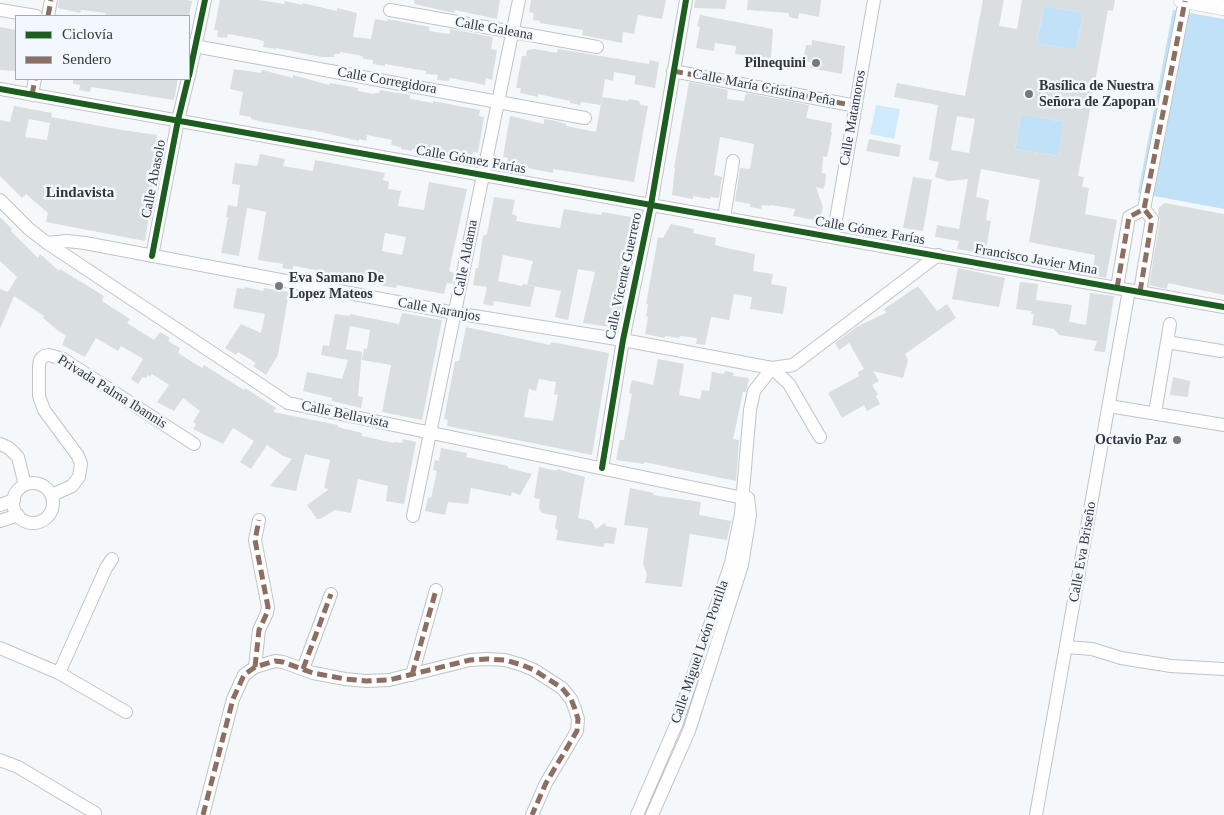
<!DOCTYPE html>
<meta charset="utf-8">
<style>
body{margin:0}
#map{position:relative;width:1224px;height:815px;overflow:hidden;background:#f5f8fa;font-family:"Times New Roman",serif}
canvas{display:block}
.legend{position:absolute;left:15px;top:15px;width:175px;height:65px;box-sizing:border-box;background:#f2f8fd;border:1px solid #a4aaaf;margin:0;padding:6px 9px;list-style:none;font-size:15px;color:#30363a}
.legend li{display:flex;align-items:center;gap:10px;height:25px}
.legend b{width:25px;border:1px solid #a4aaaf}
</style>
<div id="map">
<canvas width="1224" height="815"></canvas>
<ul class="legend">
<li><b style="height:6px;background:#1b5e20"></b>Ciclovía</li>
<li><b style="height:6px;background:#8d6e63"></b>Sendero</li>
</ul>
</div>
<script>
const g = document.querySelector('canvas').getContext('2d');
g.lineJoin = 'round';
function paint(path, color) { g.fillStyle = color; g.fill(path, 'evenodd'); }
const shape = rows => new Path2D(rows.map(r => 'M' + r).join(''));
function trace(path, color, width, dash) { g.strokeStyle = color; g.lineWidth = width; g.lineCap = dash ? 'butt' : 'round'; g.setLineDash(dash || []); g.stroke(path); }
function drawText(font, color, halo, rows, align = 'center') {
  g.font = font + ' "Times New Roman",serif'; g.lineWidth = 5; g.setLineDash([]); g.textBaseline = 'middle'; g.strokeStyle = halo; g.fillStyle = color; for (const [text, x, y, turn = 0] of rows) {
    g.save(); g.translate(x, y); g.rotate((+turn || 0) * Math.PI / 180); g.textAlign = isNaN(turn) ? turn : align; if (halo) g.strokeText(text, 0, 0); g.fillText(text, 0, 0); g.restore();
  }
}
const green = shape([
 [1044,6,1083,13,1076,50,1037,43],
 [1173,10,1224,19,1224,209,1138,193],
 [1021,114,1064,122,1058,156,1015,149]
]);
const water = shape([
 [876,105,900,109,894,139,870,134]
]);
const building = shape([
 [59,0,186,0,192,1,189,16,111,16,105,15,106,13,81,10,80,13,58,8],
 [220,0,259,0,284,4,285,1,302,5,302,3,337,11,337,8,357,13,353,37,371,39,375,19,387,21,388,19,430,27,429,31,450,34,450,29,493,37,491,49,497,50,492,80,486,78,485,85,450,78,449,81,437,80,438,75,426,74,426,71,385,64,385,66,373,64,373,60,363,59,363,57,358,55,340,52,340,54,334,54,334,57,321,57,276,48,276,49,263,47,264,41,251,38,228,34,227,38,217,37,218,30,214,30],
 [414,0,500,0,497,19,455,10,454,13,414,4],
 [531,0,666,0,662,19,638,15,634,34,623,32,622,43,582,35,583,30,540,23,540,21,533,20,534,13,529,12],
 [695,0,727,0,725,9,694,8],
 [748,0,821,0,819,17,799,13,798,19,789,17,789,13,747,10],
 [983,0,1004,0,999,26,1017,29,1022,0,1115,0,1113,11,1108,10,1078,176,1084,177,1082,187,1089,188,1085,214,1117,220,1106,278,1092,275,1095,255,1029,242,1040,180,981,169,976,197,989,200,986,220,991,221,985,254,957,249,959,241,935,237,937,225,959,229,968,179,948,181,935,177,939,162,929,160,938,105,894,97,897,83,965,96],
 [1044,6,1083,13,1076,50,1037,43],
 [1021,114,1064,122,1058,156,1015,149],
 [957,116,975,119,969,153,951,150],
 [700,15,773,29,771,58,735,54,736,46,715,43,714,51,696,48,700,27,697,26],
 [0,27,16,30,16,71,0,70],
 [812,40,845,46,842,74,810,68,811,62,803,61,806,45,812,45],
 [535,49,557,53,558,49,649,64,650,60,659,62,655,88,634,84,636,76,614,72,613,81,605,79,601,105,581,102,580,105,570,103,570,101,538,94,538,97,520,93,521,88,516,88,522,56,526,56,527,50],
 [234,69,261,73,262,70,293,78,293,75,329,85,330,83,358,88,358,91,374,94,375,93,379,93,380,90,410,95,410,99,433,103,433,101,480,110,479,116,484,117,478,153,473,152,472,158,463,156,462,160,448,157,449,156,437,152,412,149,412,151,401,149,401,147,391,145,392,140,367,135,366,141,359,139,359,141,321,132,263,122,251,119,251,117,239,115,243,92,230,89],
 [73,79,178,79,174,100,91,87,90,92,79,90,80,85,73,84],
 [689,82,728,90,727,99,744,101,746,93,809,105,806,118,832,123,831,132,832,132,827,157,823,156,822,173,826,174,825,184,823,189,816,187,823,207,820,221,793,216,795,209,771,205,771,206,762,205,761,209,750,207,750,204,735,201,740,168,750,169,754,144,720,137,714,175,722,177,719,198,711,197,710,199,693,196,693,199,672,195,675,168,674,168],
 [602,97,628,101,629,99,639,101,641,105,648,106,634,182,553,169,553,173,507,164,508,158,503,157,510,116,544,124,544,119,556,121,566,124,566,126,596,132],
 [14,106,52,113,51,117,122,130,157,135,156,142,161,143,145,241,46,222,48,213,26,194,22,198,0,176,0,120,10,122],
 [29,119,50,123,47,140,25,137],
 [869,139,901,145,899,157,866,151],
 [260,154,285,159,283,166,313,171,315,160,385,173,383,180,389,182,388,189,401,191,398,206,424,210,429,182,467,189,449,271,454,273,452,284,447,283,444,294,397,285,396,288,383,286,384,284,321,275,322,271,293,266,293,270,282,268,283,264,258,260,266,212,247,208,239,256,221,253,228,217,226,217,228,205,237,207,240,185,232,184,235,163,257,166],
 [385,233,406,237,402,255,382,251],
 [913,177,932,180,923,231,903,228],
 [494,197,515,200,512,214,517,216,516,221,533,224,560,228,564,209,601,215,602,212,637,218,617,328,583,323,595,272,578,269,568,320,555,317,561,291,527,285,533,261,503,255,498,281,522,286,523,284,535,286,530,307,494,301,493,306,483,304,487,287,473,285,476,268,478,268,483,236,487,234],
 [1165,203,1224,214,1224,295,1168,283,1167,289,1149,285,1160,220,1158,213,1159,207],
 [0,217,12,229,11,231,38,258,40,254,59,271,60,269,104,296,102,301,130,319,127,323,154,340,160,332,170,338,168,341,180,348,178,353,202,368,204,365,244,390,245,388,276,408,273,412,338,425,338,427,362,433,362,436,394,443,395,442,402,443,403,439,416,442,404,504,386,501,388,486,358,479,351,513,335,510,320,519,317,519,307,505,329,489,324,488,330,460,305,454,296,491,270,486,292,459,283,456,267,445,251,469,240,462,254,441,233,428,223,444,193,429,196,424,193,422,200,411,183,398,174,411,157,402,169,385,152,374,150,377,148,375,146,378,143,377,138,384,131,379,143,359,121,346,118,351,96,338,85,357,62,345,66,336,56,329,43,318,44,316,14,296,0,329,0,289,8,292,17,277,0,261],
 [671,224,694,229,693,233,716,238,715,245,722,247,755,254,753,271,773,274,771,284,787,287,783,314,750,309,752,297,734,294,729,320,711,317,705,345,696,344,697,338,680,336,679,338,665,336,665,338,645,334,648,317,646,316,648,304,646,304,658,237,663,238],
 [958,268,1005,278,999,307,952,299],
 [1020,282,1038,284,1036,300,1072,305,1069,322,1086,325,1090,293,1114,296,1105,352,1094,351,1097,341,1059,335,1054,329,1032,325,1034,314,1031,314,1032,311,1016,309],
 [918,286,937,311,947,304,956,318,905,354,908,360,903,378,873,371,879,381,872,385,878,394,876,396,880,404,867,411,864,405,842,418,828,393,859,376,858,372,864,369,849,343,839,350,835,343,858,326,886,313,884,309],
 [245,287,263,291,264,288,289,292,278,355,266,375,253,366,256,363,238,352,236,355,225,348,241,324,261,333,265,314,233,308,237,288,244,289],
 [402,313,442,320,422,420,382,412,391,365,362,360,364,348,367,349,370,330,350,326,346,349,362,352,358,396,363,397,361,408,332,401,332,398,303,391,307,372,342,379,348,360,321,355,323,345,329,346,335,314,350,316,350,314,399,324],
 [466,327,550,345,551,342,609,353,592,455,447,426,448,420,444,419,455,361,459,361],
 [539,379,556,382,554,394,558,395,553,421,524,417,529,389,536,391],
 [658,359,684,364,679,395,700,399,702,390,709,391,712,372,724,374,725,371,734,373,733,376,749,378,746,392,743,392,733,439,739,440,736,481,644,462,644,464,616,460,620,440,624,440,629,411,632,394,629,393,632,380,653,385],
 [1173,377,1190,381,1188,397,1170,395],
 [441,448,467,453,466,457,508,466,508,468,532,474,520,495,512,492,511,496,471,488,468,504,448,502,445,515,425,511,428,497,431,498,437,471,433,470,435,460,439,461],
 [539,467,557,471,557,469,585,477,578,518,591,521,596,529,605,523,606,526,617,528,614,544,605,543,603,547,556,540,558,531,555,528,557,516,542,513,539,508,540,499,534,498],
 [630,488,654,493,653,495,701,502,699,515,731,521,727,540,690,534,682,587,645,583,647,574,643,564,648,528,624,525]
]);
const minor = shape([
 [0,10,36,16],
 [390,10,597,47],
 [48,16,51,0],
 [189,45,585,118],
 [673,71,856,106],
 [189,76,205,0],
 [0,89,1224,307],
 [32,95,35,79],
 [0,200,29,229,47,243,288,403,748,499],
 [724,218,733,161],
 [833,237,874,0],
 [47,243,67,241,85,243,455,313,623,340,772,368,793,365,938,255],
 [152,256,178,120,188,79],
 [1117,288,1129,217,1144,209,1185,0],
 [1140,292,1152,219,1144,209],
 [1167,342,1221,351],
 [772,368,789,384,820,437],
 [1109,406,1224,425],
 [1155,413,1170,324],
 [0,444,9,448,18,457,25,485],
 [602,468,623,340,651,205,686,0],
 '13 503a20 20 0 1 1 40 0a20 20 0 1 1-40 0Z',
 [52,495,72,486,79,477,81,464,78,456,44,410,39,396,39,366,40,360,44,356,49,355,63,359,194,444],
 [0,505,14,500],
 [413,516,519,0],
 [0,521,18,515],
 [1066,647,1092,649,1121,658,1171,666,1224,669],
 [0,648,59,673,126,712],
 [255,667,259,630,267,613,268,607,255,540,259,520],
 [303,669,331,594],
 [59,673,106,568,112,559],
 [412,675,436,590],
 [0,760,18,767,95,813],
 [203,815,233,699,244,675,255,667,275,661,283,662,313,673,345,679,366,681,389,680,470,660,487,659,505,660,522,665,534,670,562,688,571,699,575,709,578,719,577,731,546,783,532,815],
 [637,815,676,725,731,563,741,514,750,410,754,391,772,368],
 [652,815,689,731,742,565,750,515,748,498],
 [1036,815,1129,290]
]);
const major = shape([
 [1181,0,1224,8]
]);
const quiet = shape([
 [48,16,51,0],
 [673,71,856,106],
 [32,95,35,79],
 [1117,288,1129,217,1144,209,1185,1],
 [1140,292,1152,219,1144,209],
 [255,667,259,630,267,613,268,607,255,540,259,520],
 [303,669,331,594],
 [412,675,436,590],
 [203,815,233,699,244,675,255,667,275,661,283,662,313,673,345,679,366,681,389,680,470,660,487,659,505,660,522,665,534,670,562,688,571,699,575,709,578,719,577,731,546,783,532,815]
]);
const cycleway = shape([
 [189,76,205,0],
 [0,89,1224,307],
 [152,256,178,120,188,79],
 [602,468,623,340,651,205,686,0]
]);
const markers = [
 [816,63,5,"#757a7d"],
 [1029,94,5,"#757a7d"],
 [279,286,5,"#757a7d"],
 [1177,440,5,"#757a7d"]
];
const streetNames = [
 ["Calle Galeana",494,29,10],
 ["Calle Corregidora",387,81,10],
 ["Calle María Cristina Peña",764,88,11],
 ["Calle Matamoros",853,118,-80],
 ["Calle Gómez Farías",471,160,10],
 ["Calle Abasolo",154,179,-79],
 ["Calle Gómez Farías",870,231,10],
 ["Calle Aldama",466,258,-79],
 ["Francisco Javier Mina",1036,260,10],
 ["Calle Vicente Guerrero",624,276,-78],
 ["Calle Naranjos",439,310,10],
 ["Privada Palma Ibannis",112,392,32],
 ["Calle Bellavista",345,415,12],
 ["Calle Eva Briseño",1083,552,-80],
 ["Calle Miguel León Portilla",700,652,-71]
];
const poiNames = [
 ["Pilnequini",806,63],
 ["Basílica de Nuestra",1039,86,"left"],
 ["Señora de Zapopan",1039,102,"left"],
 ["Eva Samano De",289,278,"left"],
 ["Lopez Mateos",289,294,"left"],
 ["Octavio Paz",1167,440]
];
const neighbourhoodNames = [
 ["Lindavista",80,193]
];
paint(green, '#c0e1f7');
paint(water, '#d0eafd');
paint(building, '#d9dee1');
trace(minor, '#c0c4c7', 14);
trace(major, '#c0c4c7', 16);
trace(minor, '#fefefe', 12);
trace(major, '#fefefe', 15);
trace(quiet, '#8d6e63', 5, [10, 5]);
trace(cycleway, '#1b5e20', 6);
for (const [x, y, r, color] of markers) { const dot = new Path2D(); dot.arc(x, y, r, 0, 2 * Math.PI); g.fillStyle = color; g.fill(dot); trace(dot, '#f2f8fd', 2); }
drawText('14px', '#30363a', '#f2f8fd', streetNames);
drawText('bold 14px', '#30363a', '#f2f8fd', poiNames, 'right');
drawText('bold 15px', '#30363a', '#f2f8fd', neighbourhoodNames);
</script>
